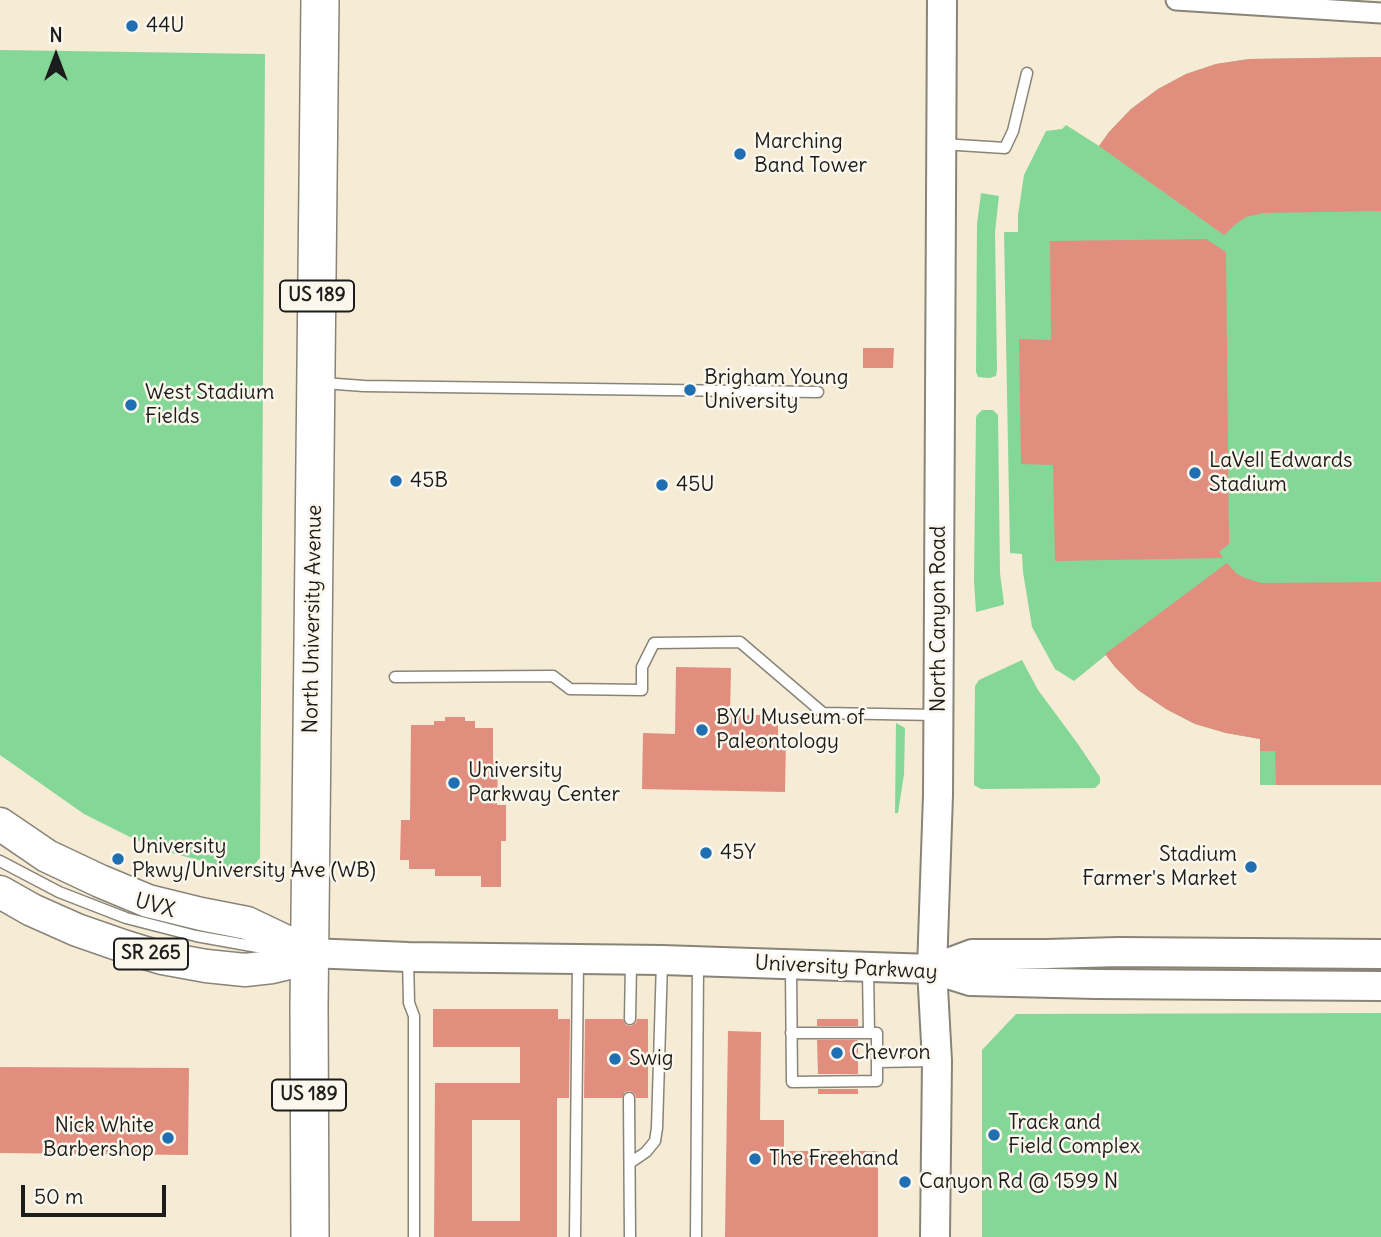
<!DOCTYPE html>
<style>
body{margin:0}
#map{position:relative;width:1381px;height:1237px;overflow:hidden;background:#f6ebd5;font-family:Delius,sans-serif}
canvas{display:block}
.north{position:absolute;left:21px;top:21px;width:70px;height:70px;-webkit-text-stroke:5px #fbf7ec;paint-order:stroke;rotate:0deg;font-size:19px;font-weight:700;line-height:28px;text-align:center;color:#1c1c1c}
.north::after{content:'';display:block;margin:auto;width:24px;height:32px;background:#1c1c1c;clip-path:polygon(50% 0,100% 100%,50% 72%,0 100%)}
.scale{position:absolute;left:21px;top:1185px;width:145px;height:32px;box-sizing:border-box;border:4px solid #1c1c1c;border-top:0;padding-left:9px;font-size:21px;line-height:24px;white-space:nowrap;color:#1c1c1c;-webkit-text-stroke:5px #fbf7ec;paint-order:stroke}
</style>
<div id="map">
<canvas width="1381" height="1237"></canvas>
<div class="north">N</div>
<div class="scale">50 m</div>
</div>
<script>
const g = document.querySelector('canvas').getContext('2d');
g.lineJoin = 'round';
function paint(path, color) { g.fillStyle = color; g.fill(path, 'evenodd'); }
const shape = rows => new Path2D(rows.map(r => 'M' + r).join(''));
function trace(path, color, width, dash) { g.strokeStyle = color; g.lineWidth = width; g.lineCap = dash ? 'butt' : 'round'; g.setLineDash(dash || []); g.stroke(path); }
function drawText(font, color, halo, rows, align = 'center') {
  g.font = font + ' Delius,sans-serif'; g.lineWidth = 5; g.setLineDash([]); g.textBaseline = 'middle'; g.strokeStyle = halo; g.fillStyle = color; for (const [text, x, y, turn = 0] of rows) {
    g.save(); g.translate(x, y); g.rotate((+turn || 0) * Math.PI / 180); g.textAlign = isNaN(turn) ? turn : align; if (halo) g.strokeText(text, 0, 0); g.fillText(text, 0, 0); g.restore();
  }
}
const green = shape([
 [0,50,265,54,260,858,247,873,168,852,134,839,84,814,0,755],
 [1381,57,1381,785,1260,785,1260,739,1226,733,1195,724,1166,709,1138,690,1115,667,1106,655,1074,681,1055,669,1032,627,1023,572,1022,554,1010,553,1004,232,1018,232,1018,215,1024,175,1046,131,1062,129,1066,125,1099,146,1109,132,1131,109,1158,89,1186,74,1216,64,1249,59],
 [981,193,999,196,995,232,997,370,996,376,989,378,978,377,976,372,977,224],
 [982,410,993,410,998,415,1000,573,1004,604,1003,605,976,612,974,580,976,418,977,415],
 [1022,660,1038,690,1078,744,1100,777,1100,783,1095,788,981,789,974,785,975,686,979,680],
 [896,723,905,728,904,774,898,813,895,813],
 [1381,1013,1381,1237,982,1237,982,1050,1016,1014]
]);
const building = shape([
 [1381,57,1381,211,1263,213,1246,217,1237,223,1224,235,1099,146,1109,132,1131,109,1158,89,1186,74,1216,64,1249,59],
 [1206,239,1226,252,1229,544,1219,552,1223,558,1055,561,1053,465,1021,464,1019,339,1051,340,1050,241],
 [863,348,894,348,893,368,863,368],
 [1227,563,1237,574,1245,578,1261,583,1381,582,1381,785,1276,785,1275,751,1260,751,1260,739,1226,733,1195,724,1166,709,1138,690,1115,667,1105,654],
 [676,667,731,668,730,715,778,715,778,737,786,737,785,792,642,789,643,733,675,734],
 [445,717,465,717,465,721,475,721,475,728,493,728,493,760,498,760,497,805,506,805,506,841,501,841,501,887,481,887,481,876,435,876,435,869,409,869,409,860,400,860,401,820,410,820,411,725,434,725,434,721,445,721],
 [433,1009,558,1009,558,1019,570,1019,569,1098,557,1098,557,1237,434,1237,435,1083,520,1083,520,1047,433,1047],
 [472,1120,520,1120,520,1221,472,1221],
 [585,1019,623,1019,626,1025,631,1026,636,1023,637,1019,648,1019,648,1098,636,1098,635,1094,630,1091,625,1092,622,1098,584,1098],
 [817,1019,858,1019,858,1026,817,1026],
 [728,1031,761,1032,760,1120,784,1120,784,1151,878,1151,878,1237,725,1237],
 [817,1040,858,1040,858,1074,818,1074],
 [0,1067,189,1068,188,1155,0,1153],
 [818,1089,858,1089,858,1094,818,1094]
]);
const lane = shape([
 [942,144,1005,148,1013,131,1027,73],
 [323,383,364,386,818,392],
 [395,677,553,676,570,689,642,690,642,667,654,643,740,642,823,713,936,715],
 [0,861,59,892,126,918,196,936,274,950],
 [408,958,409,1003,414,1016,414,1237],
 [791,968,792,1082,877,1081,877,1062,934,1061],
 [868,971,869,1033],
 [630,1019,631,964],
 [791,1033,877,1033,877,1062],
 [629,1098,630,1237],
 [630,1163,646,1152,655,1141,657,1128,662,962],
 [575,1237,578,962],
 [696,1237,698,965]
]);
const street = shape([
 [1176,0,1381,13]
]);
const secondary = shape([
 [310,953,408,957,662,960,932,969,970,981,1096,984,1381,986],
 [932,969,972,954,1047,954,1119,952,1381,954],
 [935,1237,937,1061,932,969,938,795,942,0]
]);
const primary = shape([
 [0,824,47,856,100,881,148,901,201,914,247,923,310,953],
 [0,892,32,910,77,930,126,947,162,958,206,966,245,970,272,967,289,963,310,953]
]);
const highway = shape([
 [310,1237,309,1007,320,0]
]);
const markers = [
 [132,26,7,"#1f6fb2"],
 [740,154,7,"#1f6fb2"],
 [690,390,7,"#1f6fb2"],
 [131,405,7,"#1f6fb2"],
 [1195,473,7,"#1f6fb2"],
 [396,481,7,"#1f6fb2"],
 [662,485,7,"#1f6fb2"],
 [702,730,7,"#1f6fb2"],
 [454,783,7,"#1f6fb2"],
 [706,853,7,"#1f6fb2"],
 [118,859,7,"#1f6fb2"],
 [1251,867,7,"#1f6fb2"],
 [837,1053,7,"#1f6fb2"],
 [615,1059,7,"#1f6fb2"],
 [994,1135,7,"#1f6fb2"],
 [168,1138,7,"#1f6fb2"],
 [755,1159,7,"#1f6fb2"],
 [905,1182,7,"#1f6fb2"]
];
const shields = [
 [317,296,74],
 [151,954,74],
 [309,1095,74]
];
const shieldNames = [
 ["US 189",317,296],
 ["SR 265",151,954],
 ["US 189",309,1095]
];
const poiNames = [
 ["44U",146,26],
 ["Marching",754,142],
 ["Band Tower",754,166],
 ["Brigham Young",704,378],
 ["University",704,402],
 ["West Stadium",145,393],
 ["Fields",145,417],
 ["LaVell Edwards",1209,461],
 ["Stadium",1209,485],
 ["45B",410,481],
 ["45U",676,485],
 ["BYU Museum of",716,718],
 ["Paleontology",716,742],
 ["University",468,771],
 ["Parkway Center",468,795],
 ["University",132,847],
 ["Pkwy/University Ave (WB)",132,871],
 ["45Y",720,853],
 ["Stadium",1237,855,"right"],
 ["Farmer's Market",1237,879,"right"],
 ["Chevron",851,1053],
 ["Swig",629,1059],
 ["Track and",1008,1123],
 ["Field Complex",1008,1147],
 ["Nick White",154,1126,"right"],
 ["Barbershop",154,1150,"right"],
 ["The Freehand",769,1159],
 ["Canyon Rd @ 1599 N",919,1182]
];
const streetNames = [
 ["North University Avenue",313,619,-89],
 ["North Canyon Road",939,619,-90],
 ["UVX",155,906,16],
 ["University Parkway",846,968,3]
];
paint(green, '#85d798');
paint(building, '#e28e7f');
trace(lane, '#898478', 13);
trace(street, '#898478', 23);
trace(secondary, '#898478', 32);
trace(primary, '#898478', 35);
trace(highway, '#898478', 40);
trace(lane, '#fff', 10);
trace(street, '#fff', 19);
trace(secondary, '#fff', 28);
trace(primary, '#fff', 32);
trace(highway, '#fff', 37);
for (const [x, y, r, color] of markers) { const dot = new Path2D(); dot.arc(x, y, r, 0, 2 * Math.PI); g.fillStyle = color; g.fill(dot); trace(dot, '#fbf7ec', 2.5); }
for (const [x, y, w] of shields) { const box = new Path2D(); box.roundRect(x - w / 2, y - 15.5, w, 31, 5); g.fillStyle = '#fbf7ec'; g.fill(box); trace(box, '#1c1c1c', 2); }
drawText('bold 19px', '#1c1c1c', null, shieldNames);
drawText('21px', '#1c1c1c', '#fbf7ec', poiNames, 'left');
drawText('21px', '#1c1c1c', '#fbf7ec', streetNames);
</script>
